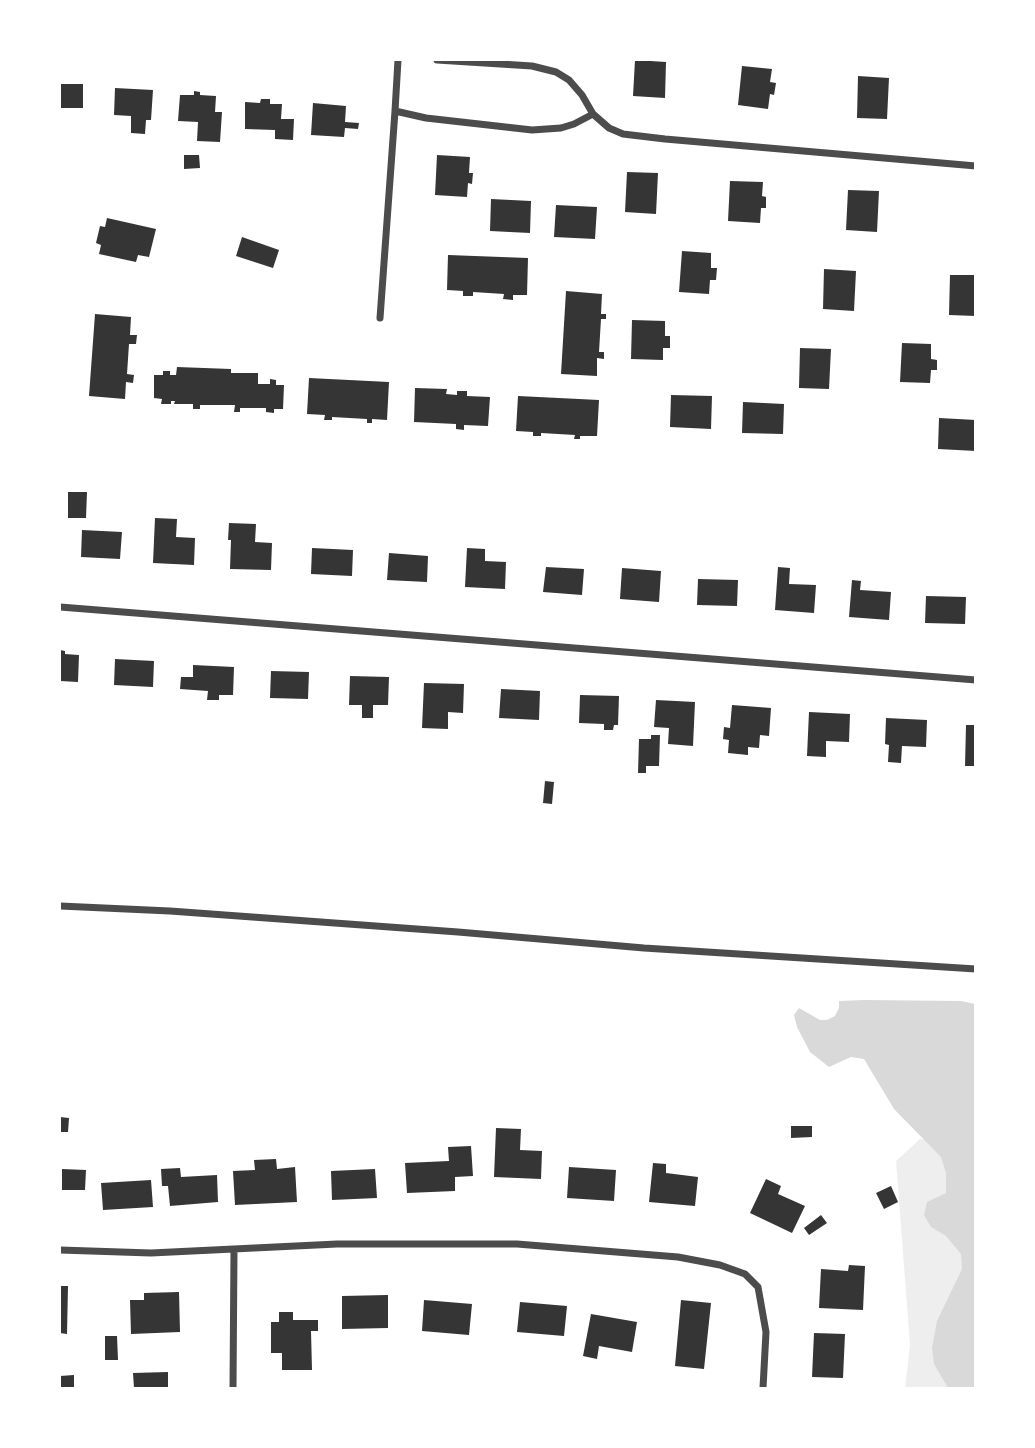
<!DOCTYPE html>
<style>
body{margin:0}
#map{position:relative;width:1035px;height:1448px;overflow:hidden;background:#fff;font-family:"Varela Round",sans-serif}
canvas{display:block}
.frame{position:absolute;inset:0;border:61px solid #fff;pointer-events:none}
</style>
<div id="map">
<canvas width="1035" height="1448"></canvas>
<div class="frame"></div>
</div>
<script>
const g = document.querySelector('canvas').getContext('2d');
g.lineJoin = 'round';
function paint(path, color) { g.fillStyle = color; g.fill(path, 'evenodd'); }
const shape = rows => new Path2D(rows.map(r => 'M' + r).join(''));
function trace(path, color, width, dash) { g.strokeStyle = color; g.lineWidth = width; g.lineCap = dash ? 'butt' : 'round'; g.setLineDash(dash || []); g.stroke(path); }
const green = shape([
 [920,1139,975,1144,975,1388,905,1388,910,1345,896,1161]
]);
const water = shape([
 [864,1000,961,1001,975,1004,975,1388,948,1388,934,1364,932,1348,937,1321,962,1269,961,1254,946,1236,931,1227,924,1215,927,1202,946,1193,946,1173,941,1157,894,1109,864,1059,851,1057,829,1067,810,1052,797,1027,794,1015,799,1008,820,1020,827,1020,835,1016,839,1008,839,1001]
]);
const building = shape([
 [635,60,666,62,665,98,633,96],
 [742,66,772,69,770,82,776,83,774,95,770,94,768,109,738,105],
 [858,76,889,78,887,119,857,118],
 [60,84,83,84,83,108,60,108],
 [115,88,153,90,151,120,146,120,145,134,131,133,131,116,114,115],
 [194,91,200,92,200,95,216,96,215,112,222,112,220,142,197,141,198,122,178,121,180,95,194,95],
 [261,99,270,99,270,104,282,104,281,119,294,119,293,140,275,139,275,130,245,129,245,102,260,103],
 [313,103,346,106,345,122,359,123,358,129,345,128,344,137,311,135],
 [184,155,199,155,200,168,184,169],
 [437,155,470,157,469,173,473,173,472,184,468,183,467,197,435,195],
 [627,172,658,173,656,214,625,212],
 [730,181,763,182,762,196,766,197,766,208,761,208,760,223,728,221],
 [848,190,879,191,877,232,846,230],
 [491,199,531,201,530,233,490,231],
 [556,205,597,207,595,239,554,237],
 [107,218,156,229,149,257,138,255,136,262,99,254,101,245,96,243,100,226,105,227],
 [242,237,279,250,273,268,236,256],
 [682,251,711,253,711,268,717,268,716,280,710,280,709,294,679,292],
 [448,255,528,258,527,295,513,295,513,300,503,299,504,294,473,292,473,296,463,296,463,291,447,290],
 [824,269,856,271,854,311,823,309],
 [950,275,976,275,976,316,949,315],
 [566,291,602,294,601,314,606,314,606,319,601,319,599,352,604,352,604,359,597,358,597,376,561,374],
 [95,314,131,317,130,335,137,335,136,344,129,344,127,374,134,375,133,383,126,382,125,399,89,396],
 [632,320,665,321,665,336,670,336,670,348,663,348,663,360,631,359],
 [902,343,931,344,931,359,937,360,937,370,931,370,930,383,900,382],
 [800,348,831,349,829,389,799,388],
 [177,367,231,369,231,373,258,373,258,384,270,384,270,379,276,380,276,385,284,385,283,409,274,409,274,413,266,412,266,408,240,408,240,412,234,412,235,405,200,405,200,409,193,409,193,404,174,404,175,401,171,401,171,404,161,404,162,399,154,398,154,375,163,375,163,371,170,371,170,375,176,375],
 [309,378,389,382,387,420,372,419,372,423,367,423,367,419,332,417,332,420,324,420,325,415,307,414],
 [415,388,447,389,446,394,457,395,457,391,467,391,467,396,490,397,488,426,464,425,464,430,456,429,456,424,414,422],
 [671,395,712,396,711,429,670,427],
 [518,396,599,400,597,436,580,436,580,439,574,439,575,435,541,433,541,436,533,436,533,432,516,431],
 [743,402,784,404,783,434,742,433],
 [939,418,976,420,976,451,938,449],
 [68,492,87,492,86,518,68,518],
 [155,518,177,519,176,537,195,538,194,565,153,563],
 [229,523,256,524,255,542,272,543,271,570,230,569,231,540,228,540],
 [82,530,122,532,120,559,81,557],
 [312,548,353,550,352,576,311,574],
 [467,548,485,549,485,561,506,562,505,589,465,587],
 [389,553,428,556,427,582,387,580],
 [546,567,584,569,582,595,543,592],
 [778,567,790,568,789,584,816,585,814,613,775,610],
 [622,568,661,571,659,602,620,599],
 [698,579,738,580,737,606,697,605],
 [852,580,861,581,860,590,891,592,889,620,849,617],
 [926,596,966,597,965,624,925,623],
 [60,650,65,651,65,654,79,655,78,682,60,681],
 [115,659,154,661,153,687,114,685],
 [193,665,234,667,233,695,219,695,219,700,207,700,208,691,180,689,181,677,193,677],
 [271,671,309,672,308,699,270,698],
 [350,676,389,677,388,705,373,705,373,718,362,718,362,705,349,705],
 [424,683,464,684,463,713,448,712,448,729,422,728],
 [501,689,540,691,539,720,499,718],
 [580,695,619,696,618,725,614,725,613,730,604,730,604,724,579,723],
 [656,700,695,702,693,746,668,744,669,728,654,727],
 [732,705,771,708,769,736,760,735,759,748,748,747,748,755,728,753,729,740,723,739,724,727,730,728],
 [809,712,850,714,849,742,826,741,826,757,807,756],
 [886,718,927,720,926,747,902,746,901,763,888,762,889,745,885,744],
 [966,725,976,725,976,766,965,766],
 [651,735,660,735,659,766,646,766,646,773,638,773,639,739,651,739],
 [545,781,554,782,552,804,543,803],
 [60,1117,69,1118,68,1132,60,1132],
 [791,1126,812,1126,812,1137,791,1138],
 [496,1128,521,1129,520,1150,542,1151,541,1179,494,1177],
 [471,1146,473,1176,455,1177,455,1191,407,1193,405,1163,449,1161,448,1147],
 [276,1159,277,1169,295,1167,297,1202,235,1205,233,1171,255,1170,254,1160],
 [653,1163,666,1164,666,1173,698,1177,695,1206,649,1202],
 [569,1167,616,1170,614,1201,567,1198],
 [180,1168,181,1177,217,1175,218,1202,170,1206,168,1186,162,1186,161,1169],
 [62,1169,86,1170,85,1190,62,1190],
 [375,1169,377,1198,332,1200,331,1171],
 [766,1179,781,1186,778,1194,805,1206,792,1233,750,1213],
 [151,1180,153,1207,103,1210,101,1183],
 [891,1186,898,1202,884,1209,876,1193],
 [821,1215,827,1223,809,1235,804,1228],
 [849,1265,865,1266,863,1310,819,1308,821,1269,848,1271],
 [60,1286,68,1286,67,1334,60,1333],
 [179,1292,180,1332,131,1334,130,1300,144,1300,144,1293],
 [388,1295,388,1328,342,1329,342,1296],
 [424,1300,472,1304,469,1335,422,1331],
 [681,1300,711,1303,704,1369,675,1366],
 [520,1302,567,1306,564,1336,517,1332],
 [279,1312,293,1312,293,1320,318,1320,318,1331,311,1331,312,1370,282,1370,282,1353,271,1353,271,1322,279,1322],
 [591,1314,637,1322,632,1352,599,1346,597,1359,583,1356],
 [814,1333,845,1334,843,1378,812,1377],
 [105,1336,117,1336,118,1360,105,1360],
 [168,1372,168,1388,134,1388,133,1373],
 [74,1375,74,1388,60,1388,60,1376]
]);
const minor = shape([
 [398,60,395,111,426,118,532,130,561,128,574,124,593,114],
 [437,60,532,66,556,72,569,80,582,95,593,114,609,128,623,134,665,139,976,166],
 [380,318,395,111],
 [60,607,976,680],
 [60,906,170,911,458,932,644,948,976,969],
 [60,1250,151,1253,337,1244,517,1244,678,1257,720,1265,745,1274,758,1287,766,1332,763,1388],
 [233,1388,234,1250]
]);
paint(green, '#eee');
paint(water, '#d9d9d9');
paint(building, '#353535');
trace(minor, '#4c4c4c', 7);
</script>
